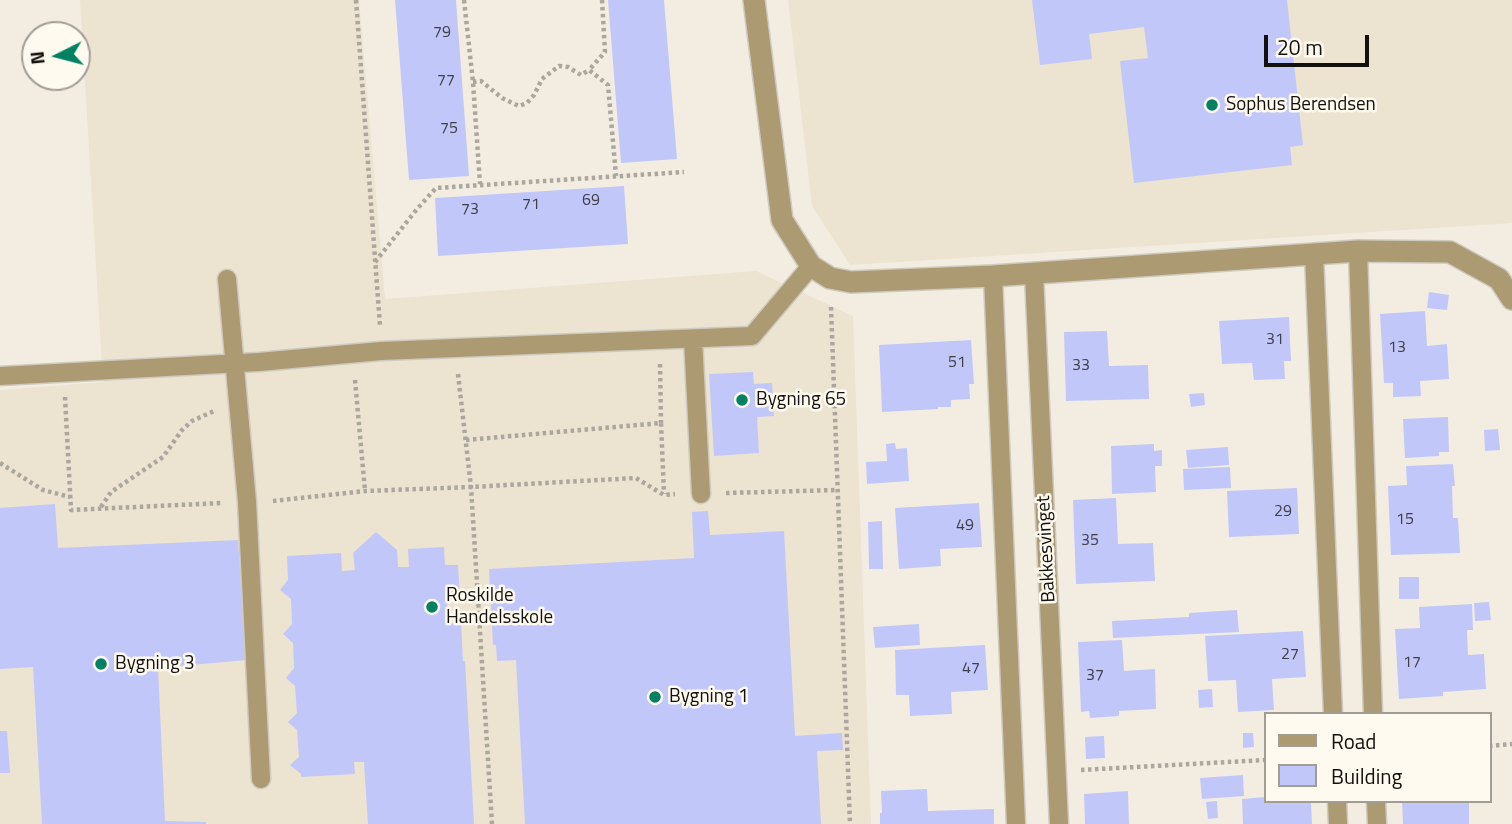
<!DOCTYPE html>
<style>
body{margin:0}
#map{position:relative;width:1512px;height:824px;overflow:hidden;background:#f3ede1;font-family:"Titillium Web",sans-serif}
canvas{display:block}
.legend{position:absolute;left:1264px;top:712px;width:228px;height:91px;box-sizing:border-box;background:#fffaf0;border:2px solid #a19d95;margin:0;padding:9px 12px;list-style:none;font-size:21px;color:#13110d}
.legend li{display:flex;align-items:center;gap:14px;height:35px}
.legend b{width:35px;border:2px solid #a19d95}
.north{position:absolute;left:21px;top:21px;width:70px;height:70px;box-sizing:border-box;background:#fffaf0;border:2px solid #a19d95;border-radius:50%;rotate:264deg;font-size:19px;font-weight:700;line-height:28px;text-align:center;color:#13110d}
.north::after{content:'';display:block;margin:auto;width:24px;height:32px;background:#028162;clip-path:polygon(50% 0,100% 100%,50% 72%,0 100%)}
.scale{position:absolute;left:1264px;top:35px;width:105px;height:32px;box-sizing:border-box;border:4px solid #13110d;border-top:0;padding-left:9px;font-size:21px;line-height:24px;white-space:nowrap;color:#13110d;-webkit-text-stroke:5px #fffaf0;paint-order:stroke}
</style>
<div id="map">
<canvas width="1512" height="824"></canvas>
<ul class="legend">
<li><b style="height:9px;background:#ac9a73"></b>Road</li>
<li><b style="height:19px;background:#c2c7f9"></b>Building</li>
</ul>
<div class="north">N</div>
<div class="scale">20 m</div>
</div>
<script>
const g = document.querySelector('canvas').getContext('2d');
g.lineJoin = 'round';
function paint(path, color) { g.fillStyle = color; g.fill(path, 'evenodd'); }
const shape = rows => new Path2D(rows.map(r => 'M' + r).join(''));
function trace(path, color, width, dash) { g.strokeStyle = color; g.lineWidth = width; g.lineCap = dash ? 'butt' : 'round'; g.setLineDash(dash || []); g.stroke(path); }
function drawText(font, color, halo, rows, align = 'center') {
  g.font = font + ' "Titillium Web",sans-serif'; g.lineWidth = 5; g.setLineDash([]); g.textBaseline = 'middle'; g.strokeStyle = halo; g.fillStyle = color; for (const [text, x, y, turn = 0] of rows) {
    g.save(); g.translate(x, y); g.rotate((+turn || 0) * Math.PI / 180); g.textAlign = isNaN(turn) ? turn : align; if (halo) g.strokeText(text, 0, 0); g.fillText(text, 0, 0); g.restore();
  }
}
const built = shape([
 [80,0,359,0,385,299,756,271,853,316,871,824,0,824,0,390,103,382],
 [788,0,1512,0,1512,223,850,265,812,206]
]);
const building = shape([
 [395,0,456,0,469,176,409,180],
 [608,0,664,0,677,159,621,163],
 [1032,0,1287,0,1303,145,1290,147,1292,165,1134,183,1120,61,1148,58,1144,27,1089,34,1092,59,1040,65],
 [624,186,628,244,438,256,435,198],
 [1429,292,1449,295,1447,310,1427,308],
 [1425,311,1427,346,1447,344,1449,379,1420,381,1421,396,1393,397,1393,383,1384,383,1380,314],
 [1289,317,1291,361,1284,361,1285,379,1254,380,1252,363,1222,364,1219,321],
 [1107,331,1109,366,1148,365,1149,399,1066,401,1064,332],
 [971,340,974,384,969,384,970,399,951,400,951,407,938,407,938,409,882,412,879,345],
 [753,372,754,384,772,383,774,416,757,417,759,453,714,456,709,374],
 [1204,393,1205,405,1191,407,1189,394],
 [1448,417,1449,452,1439,452,1439,456,1405,458,1403,419],
 [1498,429,1500,450,1485,451,1484,430],
 [895,443,896,449,907,448,909,481,867,484,866,462,887,461,886,444],
 [1154,444,1154,451,1162,450,1162,466,1155,466,1156,492,1112,494,1111,446],
 [1228,447,1229,465,1188,468,1186,450],
 [1453,464,1455,486,1452,486,1453,518,1458,518,1460,553,1391,555,1388,486,1407,485,1406,466],
 [1230,467,1231,488,1184,490,1183,469],
 [1297,488,1299,534,1229,537,1227,491],
 [1116,498,1118,544,1153,543,1155,581,1076,584,1073,500],
 [979,503,982,547,940,549,941,566,899,569,895,508],
 [55,504,58,548,238,540,246,660,158,668,165,821,206,822,206,824,42,824,33,667,0,669,0,508],
 [708,511,710,535,784,531,795,736,842,733,843,750,817,751,821,824,525,824,516,660,497,661,496,645,493,645,489,569,694,558,692,512],
 [882,521,883,569,869,569,868,522],
 [376,532,397,550,398,567,409,567,408,549,444,547,445,565,458,565,460,600,447,600,448,623,461,623,463,661,465,661,474,824,368,824,364,762,354,762,355,774,301,777,301,774,290,765,299,757,297,730,288,722,297,713,295,686,286,678,294,668,293,643,283,634,292,624,291,599,280,590,288,580,287,556,341,553,342,571,355,570,353,553],
 [1399,577,1419,577,1419,599,1399,599],
 [1489,602,1491,620,1475,621,1474,603],
 [1472,604,1473,630,1467,630,1468,655,1484,654,1486,689,1443,692,1443,696,1399,699,1395,629,1420,628,1419,607],
 [1237,610,1239,632,1113,638,1112,621,1189,617,1189,613],
 [919,624,920,645,875,648,873,627],
 [1303,631,1306,677,1272,679,1274,710,1238,712,1236,680,1208,681,1205,636],
 [1122,640,1124,671,1155,669,1156,709,1119,711,1119,716,1090,718,1089,711,1081,712,1078,642],
 [985,645,988,690,951,692,952,714,910,716,909,695,896,695,895,650],
 [1212,689,1213,707,1199,708,1198,690],
 [0,731,7,731,10,773,0,773],
 [1243,733,1253,733,1254,747,1243,748],
 [1104,736,1105,758,1086,759,1085,737],
 [1243,775,1244,796,1202,799,1200,778],
 [927,789,928,811,994,809,994,824,880,824,880,813,882,813,881,791],
 [1128,791,1129,824,1085,824,1084,794],
 [1265,797,1265,801,1311,801,1312,824,1243,824,1242,799],
 [1217,801,1218,818,1208,819,1206,802],
 [1402,801,1469,801,1469,824,1403,824]
]);
const path = shape([
 [356,0,380,326],
 [464,0,473,82,480,184],
 [602,0,605,52,589,70,608,85,616,176],
 [473,82,481,81,502,98,519,106,527,103,534,95,542,79,559,66,568,67,581,75,589,70],
 [375,262,417,209,436,188,684,172],
 [831,307,850,824],
 [660,364,661,423],
 [458,374,471,487,492,824],
 [355,380,365,491],
 [65,397,71,510,222,503],
 [466,440,661,423,664,494],
 [0,463,43,490,70,497],
 [726,493,837,490],
 [273,501,365,491,471,487,636,478,664,495,675,494],
 [101,507,111,492,163,457,182,430,192,421,214,411],
 [1489,746,1512,744],
 [1081,770,1265,760]
]);
const lane = shape([
 [1358,251,1373,714],
 [1314,254,1333,714],
 [1034,274,1059,824],
 [993,276,1016,824],
 [227,279,247,502,261,779],
 [693,339,701,494],
 [0,376,259,362,381,351,752,336,811,266],
 [1337,801,1338,824],
 [1376,801,1377,824]
]);
const street = shape([
 [754,0,782,220,811,266,830,278,851,282,993,276,1358,251,1450,252,1499,279,1512,299]
]);
const markers = [
 [1212,105,7,"#028162"],
 [742,400,7,"#028162"],
 [432,607,7,"#028162"],
 [101,664,7,"#028162"],
 [655,697,7,"#028162"]
];
const numberNames = [
 ["79",442,33],
 ["77",446,81],
 ["75",449,129],
 ["69",591,201],
 ["71",531,205],
 ["73",470,210],
 ["31",1275,340],
 ["13",1397,348],
 ["51",957,363],
 ["33",1081,366],
 ["29",1283,512],
 ["15",1405,520],
 ["49",965,526],
 ["35",1090,541],
 ["27",1290,655],
 ["17",1412,663],
 ["47",971,669],
 ["37",1095,676]
];
const poiNames = [
 ["Sophus Berendsen",1226,105],
 ["Bygning 65",756,400],
 ["Roskilde",446,596],
 ["Handelsskole",446,618],
 ["Bygning 3",115,664],
 ["Bygning 1",669,697]
];
const streetNames = [
 ["Bakkesvinget",1047,549,-93]
];
paint(built, '#ece3d0');
paint(building, '#c2c7f9');
trace(lane, '#cfcabf', 21);
trace(street, '#cfcabf', 24);
trace(path, '#aca79e', 4.5, [3.5, 3.5]);
trace(lane, '#ac9a73', 18);
trace(street, '#ac9a73', 21);
for (const [x, y, r, color] of markers) { const dot = new Path2D(); dot.arc(x, y, r, 0, 2 * Math.PI); g.fillStyle = color; g.fill(dot); trace(dot, '#fffaf0', 2.5); }
drawText('16px', '#3f3e48', null, numberNames);
drawText('19px', '#13110d', '#fffaf0', poiNames, 'left');
drawText('19px', '#13110d', '#fffaf0', streetNames);
</script>
